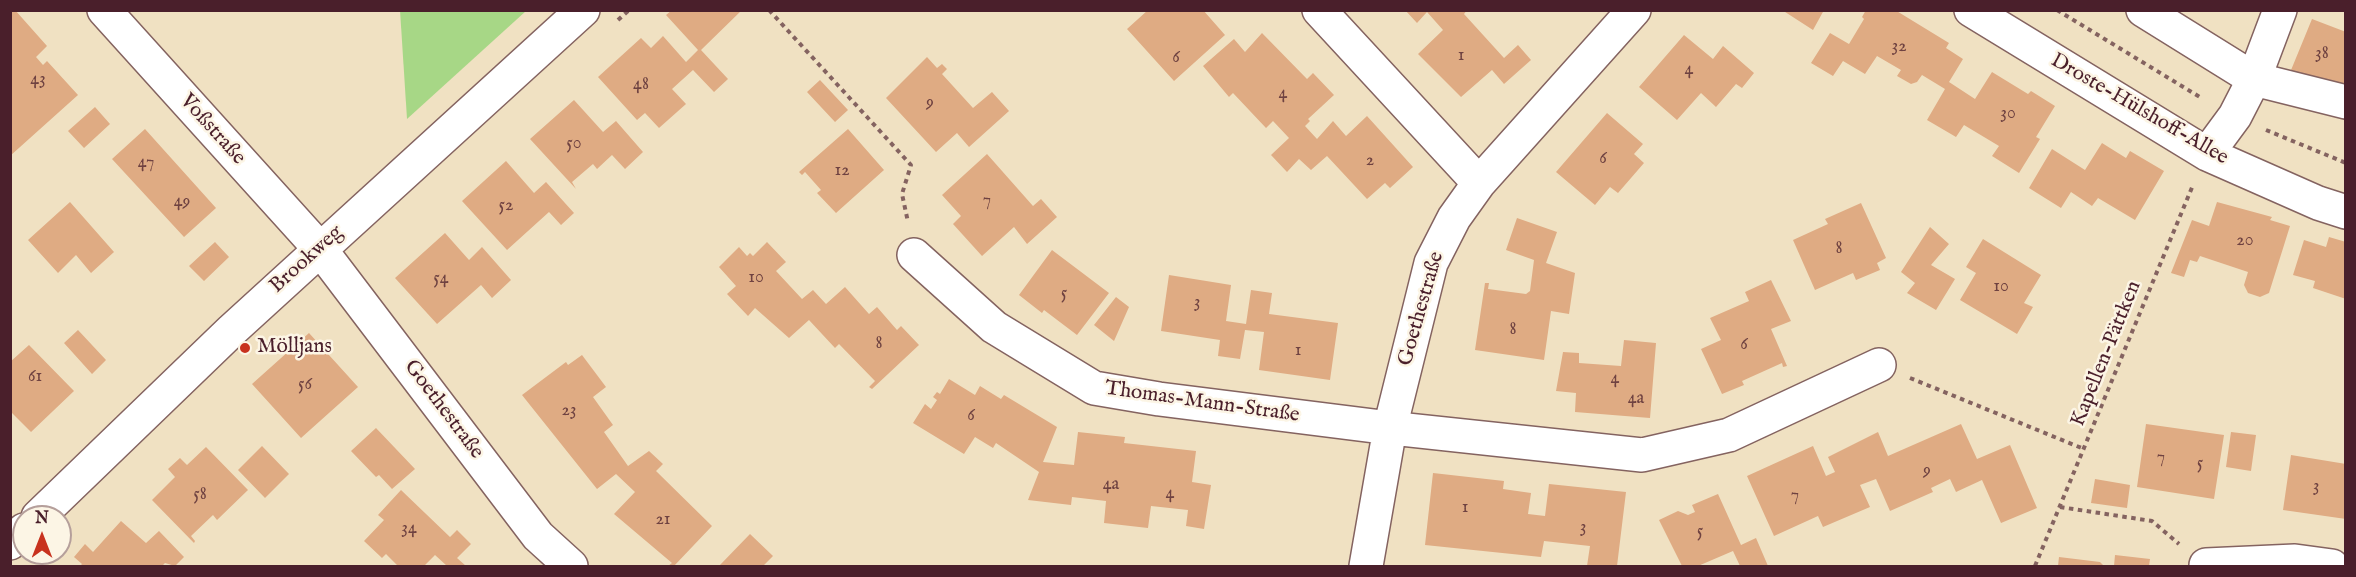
<!DOCTYPE html>
<meta charset="utf-8">
<style>
body{margin:0}
#map{position:relative;width:2356px;height:577px;overflow:hidden;background:#f0e1c2;font-family:"IM FELL English",serif}
canvas{display:block}
.frame{position:absolute;inset:0;border:12px solid #4a1f2b;pointer-events:none}
.north{position:absolute;left:12px;top:505px;width:60px;height:60px;box-sizing:border-box;background:#fcf5e5;border:2px solid #b59f9b;border-radius:50%;rotate:0deg;font-size:16px;font-weight:700;line-height:24px;text-align:center;color:#4a1f2b}
.north::after{content:'';display:block;margin:auto;width:21px;height:27px;background:#c8321e;clip-path:polygon(50% 0,100% 100%,50% 72%,0 100%)}
</style>
<div id="map">
<canvas width="2356" height="577"></canvas>
<div class="frame"></div>
<div class="north">N</div>
</div>
<script>
const g = document.querySelector('canvas').getContext('2d');
g.lineJoin = 'round';
function paint(path, color) { g.fillStyle = color; g.fill(path, 'evenodd'); }
const shape = rows => new Path2D(rows.map(r => 'M' + r).join(''));
function trace(path, color, width, dash) { g.strokeStyle = color; g.lineWidth = width; g.lineCap = dash ? 'butt' : 'round'; g.setLineDash(dash || []); g.stroke(path); }
function drawText(font, color, halo, rows, align = 'center') {
  g.font = font + ' "IM FELL English",serif'; g.lineWidth = 5; g.setLineDash([]); g.textBaseline = 'middle'; g.strokeStyle = halo; g.fillStyle = color; for (const [text, x, y, turn = 0] of rows) {
    g.save(); g.translate(x, y); g.rotate((+turn || 0) * Math.PI / 180); g.textAlign = isNaN(turn) ? turn : align; if (halo) g.strokeText(text, 0, 0); g.fillText(text, 0, 0); g.restore();
  }
}
const green = shape([
 [400,10,526,10,526,11,407,119]
]);
const building = shape([
 [10,10,15,10,47,46,36,57,43,65,47,61,78,95,10,156],
 [672,10,742,10,701,50,728,79,714,92,693,70,672,89,686,104,659,128,645,113,637,120,598,77,641,38,651,48,663,36,686,62,698,50,666,15],
 [1148,10,1203,10,1225,35,1174,81,1127,29],
 [1405,10,1467,10,1464,14,1504,58,1518,45,1531,60,1504,84,1492,70,1461,97,1418,54,1443,30,1427,12,1417,23],
 [1782,10,1824,10,1813,30],
 [1866,10,1895,10,1949,43,1946,48,1963,59,1949,82,1975,99,1992,72,2028,94,2031,91,2055,106,2036,137,2040,139,2019,173,1992,156,1999,146,1964,125,1956,137,1927,120,1945,89,1922,75,1917,82,1911,84,1897,76,1901,70,1877,56,1865,74,1843,61,1833,76,1811,63,1830,33,1849,44,1864,19,1862,17],
 [2312,19,2346,32,2346,98,2289,75],
 [1262,33,1307,79,1313,73,1334,95,1308,119,1310,121,1305,126,1317,139,1333,121,1346,136,1367,116,1413,167,1390,188,1385,183,1367,199,1327,156,1311,170,1299,159,1287,172,1271,155,1289,138,1273,121,1266,128,1233,93,1229,97,1203,66,1234,39,1245,52],
 [1684,35,1713,59,1723,46,1754,73,1742,88,1736,84,1716,107,1701,93,1677,120,1639,87],
 [927,57,937,68,942,64,947,69,942,74,973,108,992,92,1009,111,969,147,957,133,936,152,886,98],
 [820,80,848,110,835,122,807,92],
 [574,100,603,132,616,121,643,152,625,169,612,155,597,169,593,164,572,182,576,189,530,139],
 [95,107,110,124,84,148,68,131],
 [1607,113,1643,144,1634,154,1644,163,1618,193,1610,187,1595,205,1556,172],
 [145,129,216,208,184,237,112,159],
 [848,129,884,170,836,213,817,193,821,190,805,172,802,175,799,172],
 [2102,143,2126,158,2130,151,2164,171,2135,220,2098,198,2092,206,2071,192,2061,208,2029,188,2052,149,2085,170],
 [987,154,1033,206,1041,199,1057,217,1027,244,1014,227,982,256,953,224,961,216,942,195],
 [506,161,534,193,546,182,574,213,561,225,549,212,507,250,462,201],
 [70,202,114,252,91,273,76,255,58,273,28,240],
 [2217,202,2272,217,2270,220,2290,226,2269,293,2260,297,2248,293,2244,285,2248,272,2200,256,2197,262,2190,260,2184,277,2171,273,2192,220,2209,226],
 [1861,203,1886,258,1877,263,1880,270,1856,280,1853,273,1815,290,1793,240,1828,224,1825,219],
 [1517,218,1557,232,1546,263,1575,273,1569,314,1551,311,1544,360,1475,350,1485,283,1489,283,1488,289,1526,294,1530,291,1534,260,1506,250],
 [1930,227,1949,244,1931,265,1955,279,1936,310,1907,293,1915,283,1901,272],
 [445,233,469,260,482,247,511,280,492,298,481,285,437,324,395,278],
 [2329,237,2346,242,2346,299,2313,288,2315,281,2293,275,2304,240,2326,247],
 [1983,239,2041,275,2024,303,2033,307,2017,334,1960,300,1976,273,1966,267],
 [215,242,229,257,204,281,189,266],
 [767,242,786,262,776,271,802,299,813,290,826,304,845,287,869,314,877,307,897,330,901,326,919,345,872,389,869,387,875,381,839,344,835,348,809,320,789,338,755,308,748,316,727,294,736,286,719,267,739,247,747,256,750,253,753,256],
 [1052,250,1109,293,1077,335,1044,310,1042,313,1019,295],
 [1169,275,1231,285,1226,321,1246,324,1251,290,1272,293,1269,314,1338,323,1330,380,1259,370,1264,332,1245,330,1240,359,1218,356,1220,340,1161,331],
 [1771,280,1791,321,1771,329,1787,366,1783,367,1782,363,1742,381,1744,385,1722,394,1701,349,1721,340,1710,318,1749,301,1745,292],
 [1116,297,1129,307,1114,341,1094,325],
 [78,330,106,360,92,374,64,343],
 [309,333,358,387,301,438,252,384],
 [1624,340,1656,343,1650,418,1575,412,1576,393,1556,391,1563,352,1579,353,1579,363,1621,366],
 [29,345,74,391,31,432,10,411,10,362],
 [582,355,606,387,593,397,613,425,604,432,628,466,649,451,663,464,656,471,712,526,674,566,668,566,672,563,614,514,635,492,616,474,597,489,522,395,566,362,568,365],
 [949,379,975,395,980,386,1001,399,1004,395,1057,427,1043,462,1074,465,1078,432,1125,437,1124,443,1196,451,1192,482,1211,485,1204,529,1186,526,1188,510,1151,506,1148,528,1104,523,1106,501,1072,497,1071,505,1028,500,1039,472,996,443,993,448,975,437,964,454,913,423,925,404,931,409,937,400,933,397,937,392,940,394],
 [1961,424,1977,459,2010,445,2037,508,2001,523,1982,480,1956,492,1950,479,1931,488,1933,492,1890,511,1876,479,1860,485,1870,507,1823,527,1818,516,1774,536,1747,476,1813,446,1826,476,1835,472,1828,457,1878,432,1888,456],
 [2146,424,2224,435,2214,499,2137,487],
 [376,428,415,469,392,489,379,475,376,477,351,451],
 [2231,432,2256,435,2251,471,2226,467],
 [262,446,289,474,265,498,238,470],
 [206,447,248,490,217,520,213,515,191,536,195,541,194,543,152,500,175,477,168,469,180,458,187,465],
 [2291,455,2346,464,2346,519,2283,510],
 [1433,473,1504,481,1503,489,1531,493,1528,514,1545,516,1549,484,1626,492,1617,566,1587,566,1590,546,1544,541,1541,557,1425,545],
 [2095,479,2130,485,2127,508,2091,503],
 [401,490,450,537,457,530,471,544,457,558,466,566,447,566,435,555,424,566,398,566,386,554,382,558,364,541,384,520,378,515],
 [1718,494,1741,545,1756,538,1768,566,1740,566,1733,551,1698,566,1682,566,1659,520,1678,511,1688,515,1695,512,1692,505],
 [121,521,146,543,159,531,184,557,175,566,165,563,162,566,80,566,82,564,74,557,85,544,93,552],
 [750,534,773,556,763,566,719,566],
 [2115,555,2150,559,2149,566,2114,566],
 [2059,557,2100,562,2104,566,2058,566]
]);
const path = shape([
 [769,10,911,165,902,194,908,222],
 [2057,10,2203,99],
 [618,20,629,10],
 [2266,130,2346,163],
 [1910,378,2084,449],
 [2060,507,2152,521,2179,544],
 [2035,566,2193,185]
]);
const minor = shape([
 [104,10,320,249,538,536,571,566],
 [1319,10,1479,183],
 [1971,10,2207,154,2318,203,2346,212],
 [2143,10,2254,79,2346,102],
 [2207,154,2235,116,2254,79,2280,10],
 [914,255,994,327,1094,388,1159,399,1390,428,1642,455,1729,435,1879,365],
 [38,517,232,330,583,10],
 [10,543,24,530],
 [2206,565,2295,561,2332,566],
 [1366,566,1390,428,1431,263,1454,218,1479,183,1634,10]
]);
const markers = [
 [245,348,6,"#c8321e"]
];
const numberNames = [
 ["32",1899,47],
 ["38",2322,54],
 ["1",1461,56],
 ["6",1176,58],
 ["4",1689,70],
 ["43",38,80],
 ["48",641,85],
 ["4",1283,94],
 ["9",930,103],
 ["30",2008,114],
 ["50",574,144],
 ["6",1603,159],
 ["2",1370,161],
 ["47",146,163],
 ["12",842,171],
 ["7",987,201],
 ["49",182,202],
 ["52",506,206],
 ["20",2245,241],
 ["8",1839,249],
 ["10",756,278],
 ["54",441,279],
 ["10",2001,287],
 ["5",1064,294],
 ["3",1197,303],
 ["8",1513,330],
 ["8",879,344],
 ["6",1744,345],
 ["1",1298,351],
 ["61",35,377],
 ["4",1615,379],
 ["56",305,385],
 ["4a",1636,399],
 ["23",569,411],
 ["6",971,416],
 ["7",2161,458],
 ["5",2200,464],
 ["9",1927,471],
 ["4a",1111,485],
 ["3",2316,487],
 ["4",1170,494],
 ["58",200,495],
 ["7",1795,496],
 ["1",1465,508],
 ["21",663,520],
 ["3",1583,528],
 ["34",409,529],
 ["5",1700,532]
];
const streetNames = [
 ["Droste-Hülshoff-Allee",2139,110,30],
 ["Voßstraße",212,130,48],
 ["Brookweg",307,260,-42],
 ["Goethestraße",1422,309,-74],
 ["Kapellen-Pättken",2107,354,-68],
 ["Thomas-Mann-Straße",1202,403,8],
 ["Goethestraße",443,410,53]
];
const poiNames = [
 ["Mölljans",257,348]
];
paint(green, '#a7d786');
paint(building, '#dfab83');
trace(minor, '#846360', 36);
trace(path, '#846360', 4, [4.5, 4.5]);
trace(minor, '#fff', 33);
for (const [x, y, r, color] of markers) { const dot = new Path2D(); dot.arc(x, y, r, 0, 2 * Math.PI); g.fillStyle = color; g.fill(dot); trace(dot, '#fcf5e5', 2); }
drawText('18px', '#6f4241', null, numberNames);
drawText('21px', '#4a1f2b', '#fcf5e5', streetNames);
drawText('21px', '#4a1f2b', '#fcf5e5', poiNames, 'left');
</script>
